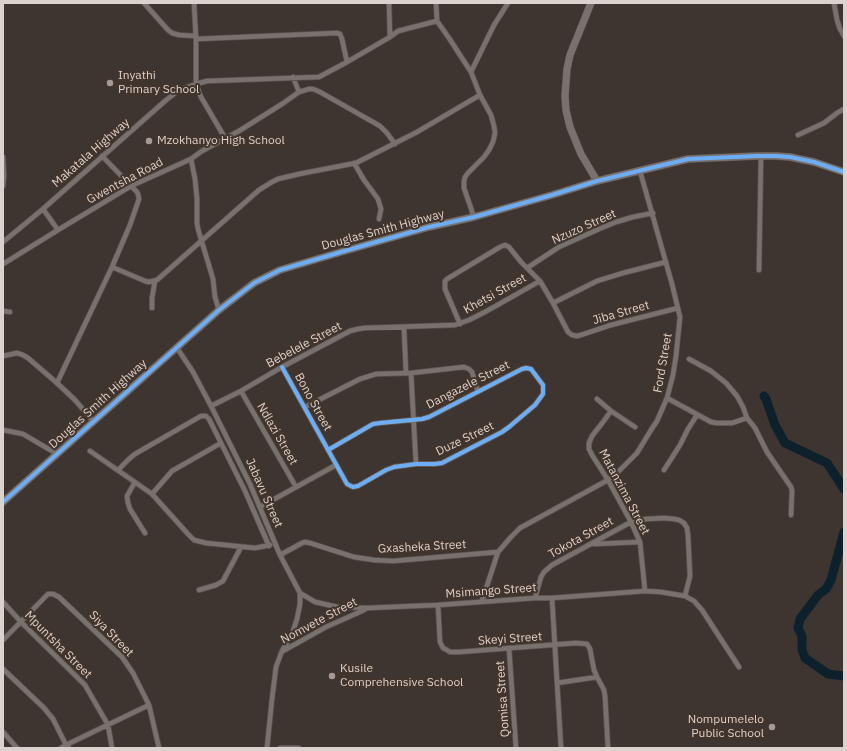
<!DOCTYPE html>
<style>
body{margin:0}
#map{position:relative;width:847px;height:751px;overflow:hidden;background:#3e3531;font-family:"IBM Plex Sans",sans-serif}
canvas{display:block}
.frame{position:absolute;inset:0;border:4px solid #dcd2cd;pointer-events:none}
</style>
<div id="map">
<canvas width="847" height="751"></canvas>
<div class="frame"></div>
</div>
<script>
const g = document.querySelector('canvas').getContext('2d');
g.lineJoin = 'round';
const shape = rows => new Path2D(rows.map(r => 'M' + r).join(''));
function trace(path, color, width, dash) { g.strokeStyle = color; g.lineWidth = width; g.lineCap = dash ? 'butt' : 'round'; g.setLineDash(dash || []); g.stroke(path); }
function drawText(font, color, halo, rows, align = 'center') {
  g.font = font + ' "IBM Plex Sans",sans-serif'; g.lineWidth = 4; g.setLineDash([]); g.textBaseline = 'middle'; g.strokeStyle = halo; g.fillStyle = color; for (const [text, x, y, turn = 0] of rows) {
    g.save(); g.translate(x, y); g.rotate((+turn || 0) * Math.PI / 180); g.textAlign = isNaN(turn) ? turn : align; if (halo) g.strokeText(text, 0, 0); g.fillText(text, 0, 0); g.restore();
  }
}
const river = shape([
 [764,396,766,399,775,425,785,443,827,463,844,489],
 [844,532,831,580,826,589,818,595,800,619,798,628,802,636,802,650,805,658,828,674,844,676]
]);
const street = shape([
 [144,3,168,30,172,33,179,35,196,36],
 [194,3,196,39,196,84,201,97,225,138],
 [389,3,390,37],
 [436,3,437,21,449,38,471,72,480,95,491,115,494,126,495,133,493,142,489,150,484,157,468,173,465,177,464,181,464,188,474,217],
 [834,3,837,20,840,29,844,36],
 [196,39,337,33,340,34,342,39,347,62],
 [471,72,494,25,508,3],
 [299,92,309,89,313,89,320,92,380,126,387,133,395,144],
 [798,135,824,123,837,113,844,109],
 [3,157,4,176,3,186],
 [191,159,195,179,197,199,197,223,198,229,213,279,215,297,219,310],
 [354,163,364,180,378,199,381,209,379,219],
 [43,209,58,230,131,186,191,159,202,151,239,131,282,104,299,92,293,77],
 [3,242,43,209,165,101,179,90,196,84,207,81,319,77,347,62,390,37,398,31,437,21],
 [3,264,58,230],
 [112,267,145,281,149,282,157,280,259,190,272,182,278,179,299,174,356,163,417,132,480,95],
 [527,268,559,247,599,229,616,222,633,217,653,213],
 [759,270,761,156],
 [553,303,597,281,623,273,666,262],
 [152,308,152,298,155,281],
 [3,311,10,312],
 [460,324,445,289,445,281,447,279,500,247,505,245,509,247,521,262,540,281,553,303,568,332,572,335,577,336,581,335,611,325,678,308],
 [404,328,406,373],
 [177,348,193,372,211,406,250,484,280,555,300,593,300,604,297,619,292,634,282,651,276,667,272,699,267,748],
 [3,356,17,353,23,355,28,358,57,383,75,400,94,422],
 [282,367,347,484,353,487,358,486,386,470,394,467,416,464,435,464,442,463,502,432,509,427,535,405,543,394,543,385,531,369,526,368,522,369,429,417,422,419,380,423,373,424,328,450],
 [411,373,416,464],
 [57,383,112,267,130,225,139,199,138,194,137,192,102,156],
 [241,391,296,487],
 [667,398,711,422,717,423,732,423,747,418,743,407,737,396,726,383,711,371,689,359],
 [597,399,611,411,635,427],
 [211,406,241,391,282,367,350,331,358,329,364,328,455,325,469,320,485,312,540,281],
 [305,407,360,379,376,374,411,373,464,367,469,369,472,372,478,392],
 [611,411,603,422,592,436,589,443,589,449,592,455,608,480,631,522,640,542,645,591],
 [747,418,755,428,767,452,791,487,792,491,791,515],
 [3,430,23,434,57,454],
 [90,451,152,494,188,534,194,540,206,543,255,548,270,545],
 [118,470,129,459,135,454,201,416,206,416,209,419,245,491,269,546],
 [664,470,680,445,688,429,697,415],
 [135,482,127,496,128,503,130,509,145,533],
 [152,494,172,471,221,443],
 [260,507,336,465],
 [594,544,640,542],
 [280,555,302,543,305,542,310,543,354,557,374,560,393,561,498,552],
 [199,590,216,585,223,581,241,547],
 [300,593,315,602,320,603,337,607,367,608,438,605,535,598,552,598,645,591,661,592,685,596,694,601,702,610,739,667],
 [535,598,541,577,544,572,552,565,631,522,646,519,664,518,674,519,679,520,684,523,687,528,688,535,690,576,685,596],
 [552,598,561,748],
 [482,601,498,552,511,537,520,528,608,480,619,471,637,453,651,430,657,421,667,398,673,375,676,356,680,317,672,284,640,171],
 [3,602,21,622,85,685,108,725,112,748],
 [438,605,440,642,443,648,447,650,450,652,459,652,576,643,587,644,590,649,594,670,597,677],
 [3,640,48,594,53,594,59,597,122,657,133,673,149,705,159,748],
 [509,648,516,748],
 [283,651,326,627,362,611,367,608],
 [3,669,44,708,53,719,66,745,69,748],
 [557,683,597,677,604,690,605,696,608,748],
 [3,732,17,748],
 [61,748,66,745,149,705],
 [280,748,299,748]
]);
const secondary = shape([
 [591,3,570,55,567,69,565,96,566,110,570,127,581,154,597,181],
 [3,502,219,310,254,283,280,270,341,252,429,227,474,217,552,195,597,181,688,159,757,156,776,156,790,157,814,162,844,172]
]);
const cycleway = shape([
 [282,367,347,484,353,487,358,486,386,470,394,467,416,464,435,464,442,463,502,432,509,427,535,405,543,394,543,385,531,369,526,368,522,369,429,417,422,419,380,423,373,424,328,450],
 [3,502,219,310,254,283,280,270,341,252,429,227,474,217,552,195,597,181,688,159,757,156,776,156,790,157,814,162,844,172]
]);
const markers = [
 [110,83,4,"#a59b96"],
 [149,141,4,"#a59b96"],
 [332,676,4,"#a59b96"],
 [772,727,4,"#a59b96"]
];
const poiNames = [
 ["Inyathi",118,76],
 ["Primary School",118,90],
 ["Mzokhanyo High School",157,141],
 ["Kusile",340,669],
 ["Comprehensive School",340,683],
 ["Nompumelelo",764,720,"right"],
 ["Public School",764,734,"right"]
];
const streetNames = [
 ["Makatala Highway",91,153,-41],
 ["Gwentsha Road",125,181,-28],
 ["Nzuzo Street",584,227,-24],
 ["Douglas Smith Highway",383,230,-15],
 ["Khetsi Street",495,294,-29],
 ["Jiba Street",621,313,-16],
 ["Bebelele Street",304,345,-28],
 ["Ford Street",663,363,-80],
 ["Dangazele Street",468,385,-27],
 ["Bono Street",313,402,61],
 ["Douglas Smith Highway",98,404,-42],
 ["Ndlazi Street",277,434,60],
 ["Duze Street",465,439,-26],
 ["Matanzima Street",624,492,62],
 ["Jabavu Street",264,493,66],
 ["Tokota Street",581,538,-29],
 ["Gxasheka Street",422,547,-3],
 ["Msimango Street",491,591,-4],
 ["Nomvete Street",319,621,-28],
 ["Siya Street",111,634,46],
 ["Skeyi Street",510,639,-4],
 ["Mpuntsha Street",58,645,45],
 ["Qomisa Street",503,699,-94]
];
trace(river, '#0c212c', 9);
trace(street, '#59514d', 6);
trace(secondary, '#59514d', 8);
trace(street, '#79716d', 4.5);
trace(secondary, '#79716d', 7);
trace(cycleway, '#6dadf4', 4);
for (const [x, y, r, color] of markers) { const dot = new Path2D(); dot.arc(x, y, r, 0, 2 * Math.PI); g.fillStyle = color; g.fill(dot); trace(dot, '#43342c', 1.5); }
drawText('12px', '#dcd2cd', '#43342c', poiNames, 'left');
drawText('12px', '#dcd2cd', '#43342c', streetNames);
</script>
